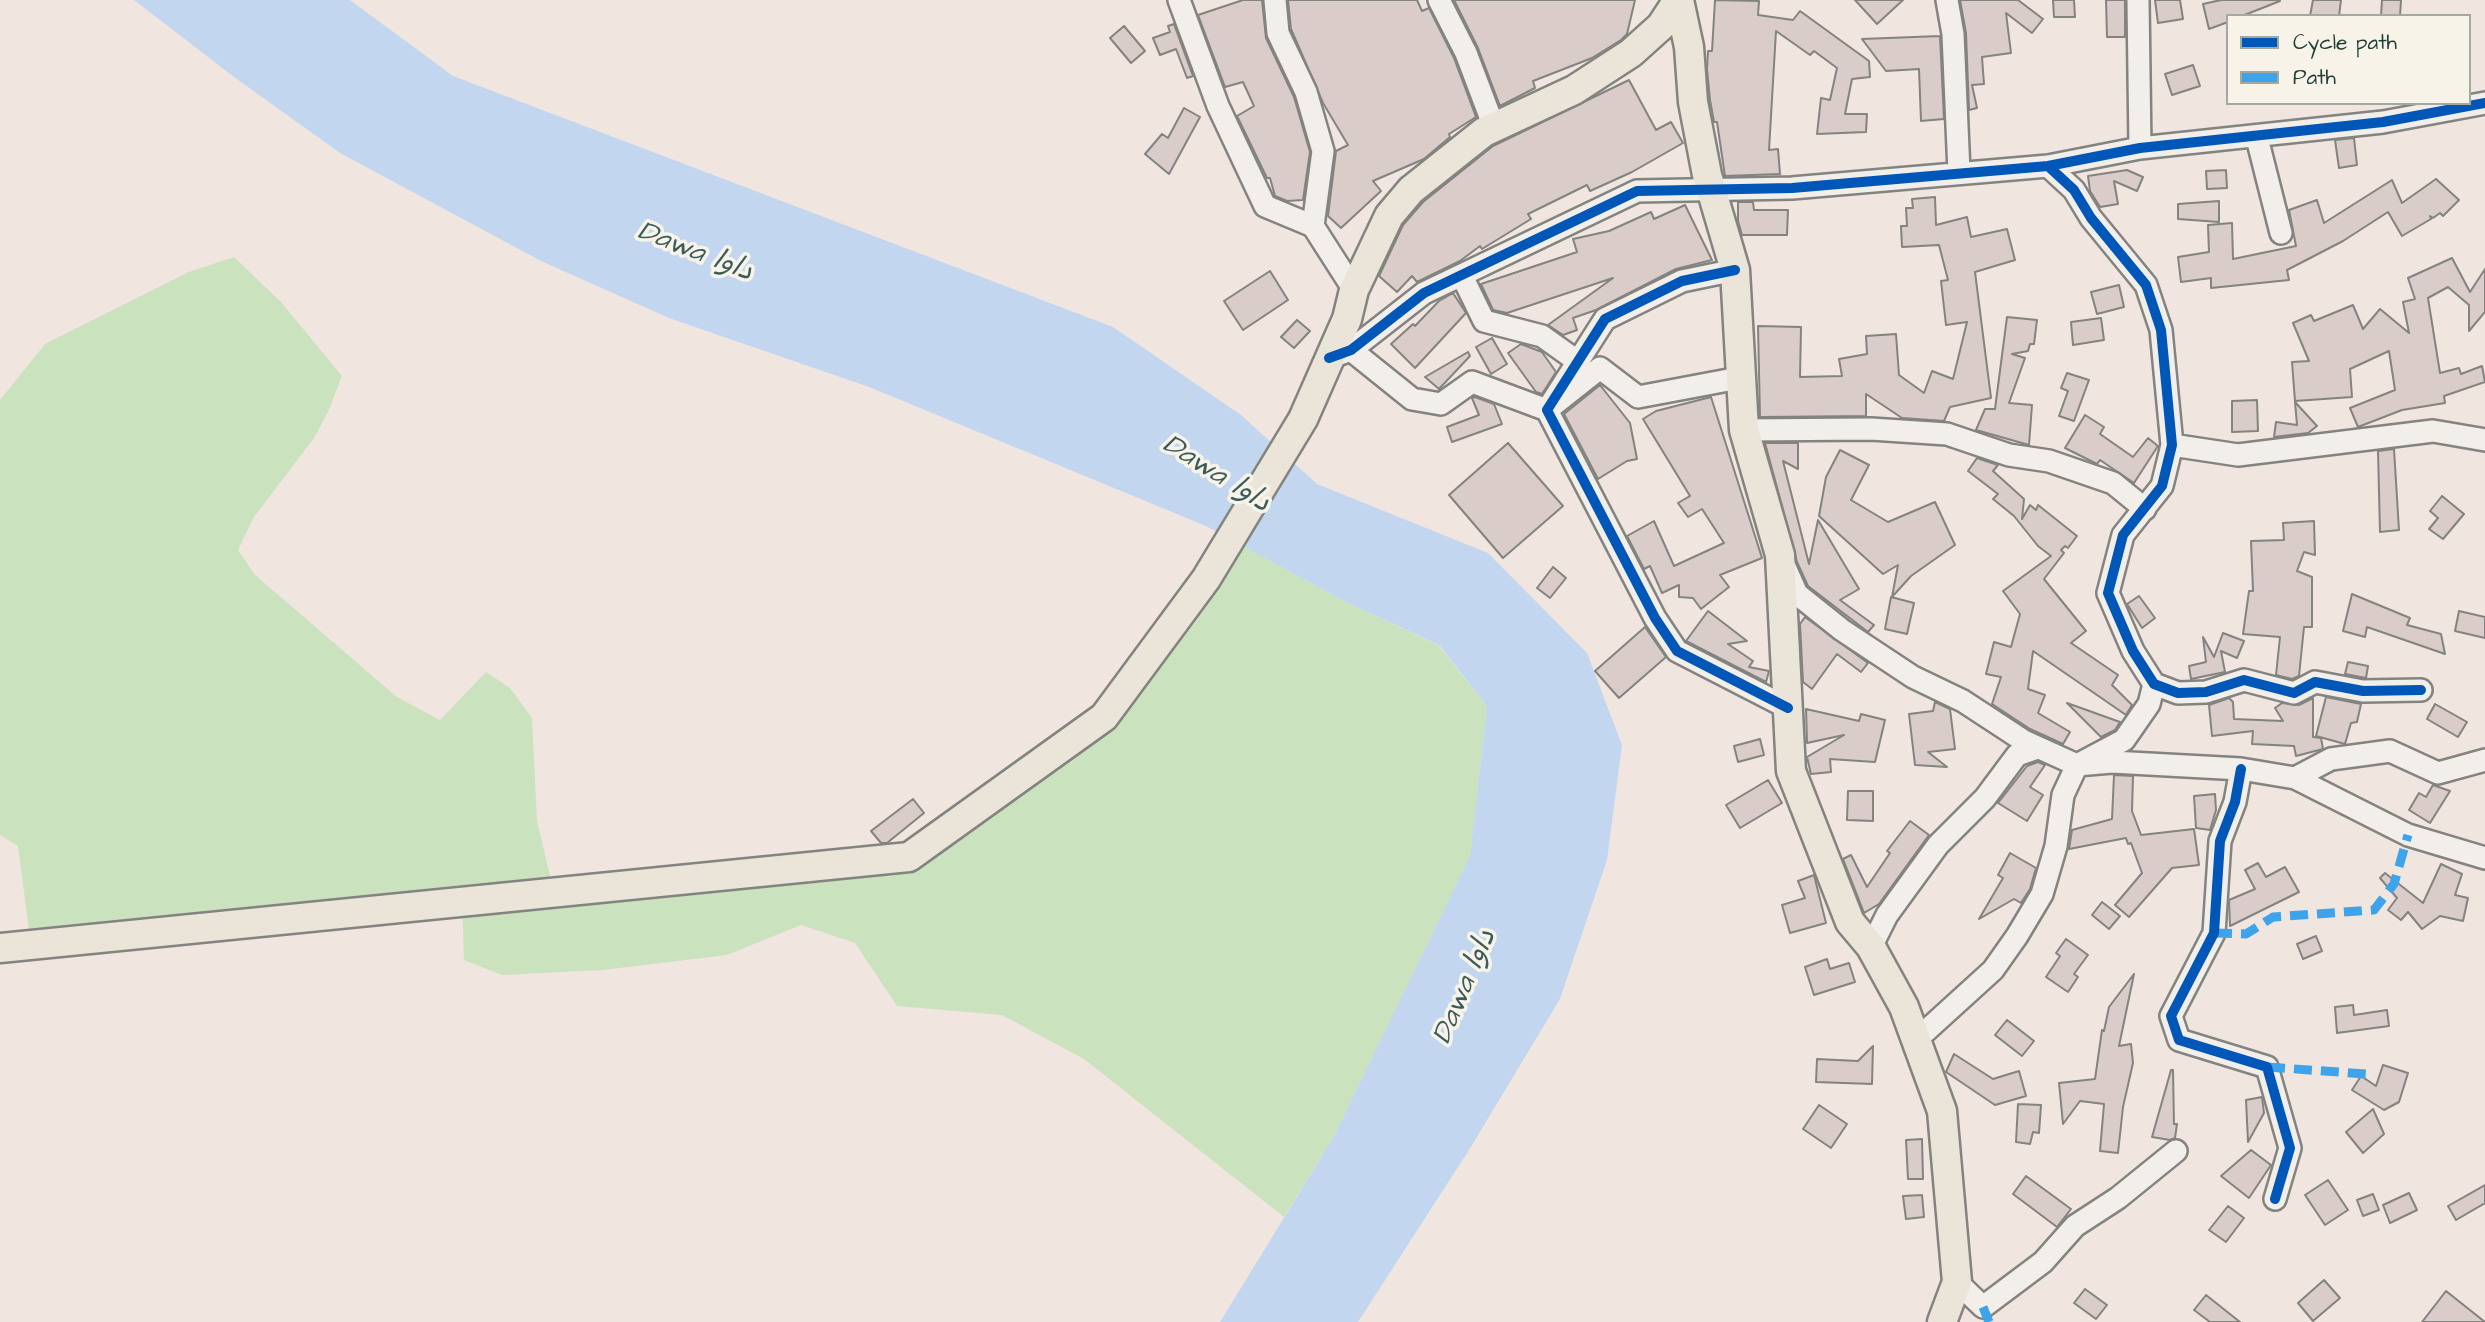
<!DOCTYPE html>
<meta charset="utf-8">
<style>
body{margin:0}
#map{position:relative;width:2485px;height:1322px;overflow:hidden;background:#f1e5e0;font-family:"Architects Daughter",sans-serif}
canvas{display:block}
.legend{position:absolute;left:2226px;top:14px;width:245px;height:91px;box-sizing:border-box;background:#f7f3e8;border:2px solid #a1aaa0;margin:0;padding:9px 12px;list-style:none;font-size:21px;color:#1f3d34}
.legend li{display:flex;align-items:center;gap:14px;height:35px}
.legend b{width:35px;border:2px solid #a1aaa0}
</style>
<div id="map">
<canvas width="2485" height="1322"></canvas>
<ul class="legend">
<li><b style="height:9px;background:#0057b8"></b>Cycle path</li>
<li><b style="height:9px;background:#3da4eb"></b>Path</li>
</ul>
</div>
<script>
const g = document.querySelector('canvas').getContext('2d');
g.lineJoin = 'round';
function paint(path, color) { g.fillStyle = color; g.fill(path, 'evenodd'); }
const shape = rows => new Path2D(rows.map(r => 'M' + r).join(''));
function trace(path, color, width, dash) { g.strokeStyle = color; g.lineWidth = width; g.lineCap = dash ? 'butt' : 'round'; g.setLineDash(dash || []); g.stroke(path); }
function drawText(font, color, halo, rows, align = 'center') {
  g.font = font + ' "Architects Daughter","Playpen Sans Arabic",sans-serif'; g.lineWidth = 7; g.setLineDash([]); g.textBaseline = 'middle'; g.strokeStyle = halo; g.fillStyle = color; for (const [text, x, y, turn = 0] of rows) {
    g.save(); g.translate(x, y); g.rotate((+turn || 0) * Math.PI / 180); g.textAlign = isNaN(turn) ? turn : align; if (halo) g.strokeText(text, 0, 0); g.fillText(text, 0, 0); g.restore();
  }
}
const green = shape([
 [234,257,281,302,342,376,328,412,314,438,254,517,238,550,255,575,397,697,440,720,486,672,510,688,532,718,537,821,553,888,908,852,1101,713,1229,538,1344,601,1438,645,1487,706,1470,857,1333,1138,1284,1217,1084,1059,1002,1015,897,1006,855,943,801,925,727,955,603,970,502,975,464,960,462,899,31,945,18,846,0,835,0,400,45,344,189,272]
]);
const water = shape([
 [134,0,350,0,453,76,1113,327,1241,415,1317,484,1488,553,1587,653,1622,745,1607,860,1560,999,1469,1150,1358,1322,1220,1322,1333,1138,1470,856,1487,706,1439,645,1344,601,1206,526,869,387,669,318,541,261,340,153,234,77]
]);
const building = shape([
 [1243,0,1262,0,1266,38,1294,97,1310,152,1303,200,1287,201,1275,196,1270,178,1267,178,1237,116,1254,106,1243,82,1225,87,1198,15,1243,0],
 [1288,0,1417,0,1422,11,1429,8,1454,58,1476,117,1449,134,1450,137,1424,159,1373,181,1381,191,1341,228,1328,216,1336,151,1348,145,1323,103,1291,29,1288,0],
 [1454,0,1635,0,1627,34,1621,40,1592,58,1533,81,1535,88,1500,106,1478,48,1454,0],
 [1715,0,1759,1,1758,15,1793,20,1800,11,1869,61,1870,77,1852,79,1845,114,1867,114,1866,132,1817,134,1821,98,1830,100,1837,68,1814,51,1810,55,1776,31,1769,150,1778,149,1780,174,1725,176,1717,122,1714,122,1710,100,1707,69,1708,51,1712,51,1715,0],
 [1855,0,1903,0,1877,24,1855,0],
 [1960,0,2018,0,2043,19,2032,33,2006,13,2011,53,1982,57,1984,84,1972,85,1977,108,1969,110,1966,33,1960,0],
 [2053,0,2074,0,2075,17,2054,17,2053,0],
 [2106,0,2125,0,2125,37,2107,37,2106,0],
 [2155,0,2180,0,2183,19,2158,23,2155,0],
 [2221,0,2279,0,2280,1,2242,16,2228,16,2228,22,2209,29,2203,4,2221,0],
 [2313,0,2341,0,2339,16,2310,16,2313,0],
 [2382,0,2401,0,2400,16,2381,16,2382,0],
 [1174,24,1193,76,1187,78,1176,49,1160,55,1153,38,1170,32,1168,26,1174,24],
 [1124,26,1145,51,1131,63,1110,38,1124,26],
 [1940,36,1944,119,1921,121,1919,69,1886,71,1862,39,1940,36],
 [2193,65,2200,86,2172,95,2165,74,2193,65],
 [1629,80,1656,130,1671,122,1683,143,1632,172,1590,191,1587,185,1528,214,1531,219,1482,249,1480,246,1460,261,1417,282,1412,276,1397,292,1379,276,1403,225,1423,202,1493,146,1629,80],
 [1184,108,1200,117,1169,174,1145,154,1162,134,1168,138,1184,108],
 [2354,138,2357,165,2339,168,2335,140,2354,138],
 [2127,170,2143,177,2137,191,2114,181,2118,204,2100,207,2090,191,2088,176,2127,170],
 [2226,170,2227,188,2207,189,2206,171,2226,170],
 [2436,179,2459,200,2443,216,2440,213,2433,218,2430,216,2431,219,2402,236,2388,212,2343,241,2287,270,2289,280,2211,288,2211,278,2181,282,2178,257,2209,252,2208,225,2232,223,2233,259,2296,246,2289,210,2317,200,2324,223,2392,180,2402,203,2436,179],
 [1935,197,1936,225,1967,217,1971,237,2007,229,2015,260,1975,272,1991,398,1950,407,1944,421,1902,418,1866,394,1866,416,1760,417,1758,326,1801,327,1800,377,1842,376,1839,359,1867,354,1866,336,1896,334,1899,375,1924,393,1932,371,1953,379,1967,322,1946,325,1941,281,1948,280,1939,245,1902,247,1901,226,1907,226,1906,208,1913,208,1912,199,1935,197],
 [2219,201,2219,222,2178,219,2178,204,2219,201],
 [1738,202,1753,202,1754,210,1788,210,1787,235,1742,235,1738,221,1738,202],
 [1685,205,1712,260,1676,269,1596,310,1573,318,1577,330,1563,335,1548,325,1613,278,1507,313,1493,310,1481,284,1577,252,1573,239,1609,231,1651,212,1654,219,1685,205],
 [2452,258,2470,292,2485,269,2485,312,2469,331,2469,305,2448,287,2428,298,2440,373,2459,368,2461,374,2482,366,2485,382,2444,396,2445,403,2402,410,2358,427,2350,408,2395,390,2389,351,2350,369,2352,397,2295,401,2292,362,2309,361,2293,323,2311,315,2314,321,2353,305,2363,329,2380,309,2409,333,2403,302,2415,299,2408,278,2452,258],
 [1270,271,1288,300,1243,330,1224,301,1270,271],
 [2119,285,2124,307,2097,314,2091,292,2119,285],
 [1453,293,1466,313,1415,368,1391,344,1413,324,1415,326,1439,301,1453,293],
 [2007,317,2037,320,2034,344,2030,344,2028,351,2012,354,2025,358,2009,403,2032,405,2029,445,1976,430,1985,409,1995,409,2007,317],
 [2101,318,2104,340,2073,345,2071,322,2101,318],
 [1297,320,1310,331,1294,348,1281,337,1297,320],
 [1492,338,1507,364,1491,374,1476,347,1492,338],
 [1521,344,1542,352,1556,372,1542,394,1536,392,1508,353,1521,344],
 [1468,352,1470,356,1439,389,1425,377,1468,352],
 [2067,373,2089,380,2074,421,2059,416,2068,391,2061,388,2067,373],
 [1600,385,1630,423,1637,459,1627,461,1598,479,1564,414,1600,385],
 [1475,397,1494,404,1502,424,1452,442,1447,427,1479,415,1472,398,1475,397],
 [1711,397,1762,558,1720,575,1729,587,1701,609,1693,598,1679,597,1679,585,1662,593,1650,566,1644,569,1627,536,1654,521,1674,566,1724,543,1702,509,1688,517,1678,503,1690,496,1643,419,1656,411,1711,397],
 [2257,400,2258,431,2232,432,2232,401,2257,400],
 [2295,402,2317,426,2308,433,2274,437,2276,422,2297,425,2295,402],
 [2085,415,2104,427,2100,434,2133,457,2148,438,2158,446,2134,483,2100,460,2097,464,2065,448,2085,415],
 [1508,443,1563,506,1503,558,1449,495,1508,443],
 [1765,443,1798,443,1798,469,1783,461,1809,564,1818,520,1859,589,1840,600,1874,625,1868,632,1808,586,1797,562,1765,443],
 [2394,449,2399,530,2380,532,2378,451,2394,449],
 [1840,450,1869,465,1851,500,1888,522,1935,502,1955,545,1911,576,1892,597,1898,565,1883,574,1819,516,1826,477,1840,450],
 [1977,458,1998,465,1993,471,2024,499,2022,519,2030,505,2036,510,2038,505,2077,536,2068,548,2065,546,2061,550,2064,553,2044,579,2086,631,2071,643,2118,675,2112,685,2132,705,2126,715,2033,651,2028,689,2045,695,2038,713,2070,732,2063,744,2030,729,1992,704,2001,677,1986,674,1994,642,2011,647,2020,614,2003,591,2051,556,2038,546,2014,516,1993,499,1998,494,1968,471,1977,458],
 [2442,496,2464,514,2443,539,2429,529,2438,518,2430,511,2442,496],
 [2314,521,2315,555,2304,552,2297,571,2312,577,2312,627,2304,627,2299,676,2292,679,2276,675,2280,637,2243,634,2249,591,2253,591,2251,541,2284,540,2283,523,2314,521],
 [1553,567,1566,578,1550,598,1537,588,1553,567],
 [2352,594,2410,618,2407,625,2441,634,2445,654,2367,627,2365,637,2343,631,2352,594],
 [2139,596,2155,618,2142,628,2127,604,2139,596],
 [1891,597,1914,603,1907,634,1885,629,1891,597],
 [1708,611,1747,641,1728,644,1753,661,1749,667,1769,671,1766,682,1686,641,1708,611],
 [2459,611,2485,617,2485,638,2455,631,2459,611],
 [1805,617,1868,663,1861,672,1837,654,1812,689,1803,682,1800,624,1805,617],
 [1645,627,1666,657,1619,698,1595,671,1645,627],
 [2223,633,2244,641,2237,658,2221,651,2225,672,2191,679,2189,666,2206,662,2203,637,2214,657,2223,633],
 [2348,662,2368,666,2366,678,2345,674,2348,662],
 [2326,697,2361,704,2357,722,2351,723,2345,744,2316,736,2326,697],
 [2229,698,2233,702,2234,719,2283,721,2275,708,2282,703,2299,705,2313,698,2313,737,2321,738,2323,749,2296,756,2294,746,2252,744,2253,731,2212,736,2209,705,2229,698],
 [1935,702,1950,709,1955,749,1928,752,1947,767,1915,765,1909,714,1933,711,1935,702],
 [2067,703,2120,722,2115,730,2101,737,2067,703],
 [2435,704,2467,722,2458,737,2427,719,2435,704],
 [1806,709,1859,721,1861,714,1885,720,1875,762,1830,759,1831,772,1811,774,1807,757,1844,735,1807,743,1806,709],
 [1760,739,1764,755,1738,762,1734,746,1760,739],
 [2038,762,2045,765,2030,787,2043,795,2027,821,1998,803,2027,766,2038,762],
 [2114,775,2133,776,2132,811,2141,835,2194,829,2199,865,2172,868,2129,917,2115,905,2142,873,2131,843,2128,844,2126,838,2069,849,2072,830,2112,819,2114,775],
 [1768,780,1782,803,1740,828,1726,805,1768,780],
 [2433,785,2450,791,2430,823,2409,810,2419,793,2426,797,2433,785],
 [1848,791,1873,791,1873,821,1847,820,1848,791],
 [2215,794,2216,810,2210,830,2196,828,2194,796,2215,794],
 [913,799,924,813,887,843,881,843,871,831,913,799],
 [1910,821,1929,835,1879,904,1864,913,1843,859,1851,855,1867,887,1890,853,1887,851,1910,821],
 [2010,853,2036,868,2030,889,2021,903,2014,899,1979,919,2003,878,1998,875,2010,853],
 [2258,863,2266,877,2285,867,2299,892,2230,926,2229,900,2255,889,2245,870,2258,863],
 [2441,864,2462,874,2455,895,2468,898,2463,921,2440,916,2422,929,2408,912,2401,920,2388,910,2397,898,2380,878,2385,873,2423,903,2441,864],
 [1814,875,1826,923,1790,933,1782,905,1805,898,1798,881,1814,875],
 [2102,902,2120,916,2109,929,2092,915,2102,902],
 [2316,936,2322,951,2303,959,2297,944,2316,936],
 [2066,939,2088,955,2074,974,2078,977,2068,992,2046,977,2060,956,2056,953,2066,939],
 [1827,959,1830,969,1849,963,1855,982,1814,995,1805,967,1827,959],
 [2134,974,2119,1046,2131,1044,2133,1063,2123,1107,2118,1153,2100,1151,2104,1104,2080,1101,2063,1124,2059,1083,2095,1079,2102,1030,2104,1031,2109,1007,2134,974],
 [2353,1005,2354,1015,2387,1010,2389,1026,2337,1033,2335,1007,2353,1005],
 [2007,1020,2034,1041,2022,1056,1995,1035,2007,1020],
 [1873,1046,1872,1084,1816,1082,1817,1059,1858,1061,1873,1046],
 [1954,1054,1993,1079,2019,1071,2026,1096,1995,1105,1946,1072,1954,1054],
 [2383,1065,2408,1073,2399,1102,2384,1110,2352,1090,2361,1076,2376,1086,2383,1065],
 [2171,1070,2173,1070,2174,1124,2177,1124,2175,1138,2170,1140,2152,1137,2171,1070],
 [2262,1097,2264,1113,2248,1142,2246,1100,2262,1097],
 [2018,1104,2041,1105,2039,1133,2033,1132,2030,1144,2016,1142,2018,1104],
 [1819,1105,1847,1124,1831,1148,1803,1129,1819,1105],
 [2373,1109,2384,1134,2363,1153,2346,1132,2373,1109],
 [1922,1139,1923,1179,1908,1179,1906,1140,1922,1139],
 [2251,1150,2271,1165,2249,1198,2221,1176,2251,1150],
 [2026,1176,2071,1209,2057,1227,2013,1194,2026,1176],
 [2328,1180,2348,1210,2325,1225,2305,1195,2328,1180],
 [2485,1185,2485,1203,2456,1220,2448,1206,2485,1185],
 [2409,1193,2417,1210,2390,1223,2383,1205,2409,1193],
 [2373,1194,2379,1210,2363,1216,2357,1200,2373,1194],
 [1922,1195,1924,1217,1906,1219,1903,1196,1922,1195],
 [2228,1206,2244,1218,2226,1242,2209,1230,2228,1206],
 [2324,1280,2340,1298,2313,1321,2298,1303,2324,1280],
 [2085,1289,2107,1305,2096,1319,2074,1303,2085,1289],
 [2446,1291,2485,1322,2422,1322,2446,1291],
 [2206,1295,2240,1322,2210,1322,2194,1310,2206,1295]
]);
const minor = shape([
 [1179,0,1218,106,1265,206,1313,226],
 [1275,0,1278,33,1306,92,1323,151,1313,226,1354,290],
 [1439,0,1466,53,1494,127],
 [1947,0,1953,34,1959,172],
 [2138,0,2140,148],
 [2257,138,2281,233],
 [2048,166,2074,190,2091,218,2146,285,2161,330,2172,445,2162,486,2123,535,2108,593,2133,651,2154,684,2178,693,2206,692,2244,680,2294,693,2315,682,2363,691,2421,690],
 [1735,270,1682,281,1605,319,1547,410,1655,618,1677,651,1788,708],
 [1462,276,1484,321,1542,336,1577,361],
 [1351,350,1412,399,1441,404,1472,382,1547,410,1600,368,1638,397,1739,378],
 [1329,358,1351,350,1424,293,1637,191,1792,188,2048,166,2140,148,2383,122,2485,103],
 [1744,430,1871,429,1947,434,2009,455,2049,461,2113,483,2145,509],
 [2172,445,2238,455,2433,431,2485,440],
 [1785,567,1797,594,1842,630,1913,677,1963,701,2024,741,2077,765,2112,762,2241,769,2295,778,2408,835,2485,858],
 [2241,769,2235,802,2220,841,2214,933,2171,1016,2179,1040,2267,1067,2290,1148,2275,1199],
 [2295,778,2331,759,2390,751,2438,773,2485,760],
 [1871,947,1887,915,1938,845,1985,798,2017,755,2037,748],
 [1916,1040,1993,970,2017,936,2042,894,2056,846,2063,795,2077,765,2124,740,2149,704,2154,684],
 [1957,1282,1983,1307,2043,1262,2075,1226,2118,1198,2176,1151]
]);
const major = shape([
 [1679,0,1689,47,1693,102,1707,175,1735,270,1744,430,1780,555,1791,771,1850,922,1871,947,1904,1007,1942,1111,1957,1282,1942,1322],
 [0,948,909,857,1104,717,1206,579,1303,419,1347,319,1354,290,1389,216,1411,190,1484,132,1574,90,1631,53,1661,26,1678,0]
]);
const quiet = shape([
 [2214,933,2246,934,2273,917,2374,910,2394,884,2408,835],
 [2267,1067,2367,1074],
 [1983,1307,1989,1322]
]);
const cycleway = shape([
 [2048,166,2074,190,2091,218,2146,285,2161,330,2172,445,2162,486,2123,535,2108,593,2133,651,2154,684,2178,693,2206,692,2244,680,2294,693,2315,682,2363,691,2421,690],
 [1735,270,1682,281,1605,319,1547,410,1655,618,1677,651,1788,708],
 [1329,358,1351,350,1424,293,1637,191,1792,188,2048,166,2140,148,2383,122,2485,103],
 [2241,769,2235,802,2220,841,2214,933,2171,1016,2179,1040,2267,1067,2290,1148,2275,1199]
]);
const waterNames = [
 ["Dawa داوا",695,253,21],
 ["Dawa داوا",1216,475,32],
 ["Dawa داوا",1466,987,-67]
];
paint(green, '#cae2be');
paint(water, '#c2d7ef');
paint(building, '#d9ccc9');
trace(building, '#83837f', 2);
trace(minor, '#83837f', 26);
trace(major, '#83837f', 33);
trace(minor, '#f2efeb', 21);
trace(major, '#eae4d9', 28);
trace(quiet, '#3da4eb', 9, [18, 9]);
trace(cycleway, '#0057b8', 10);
drawText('italic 28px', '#3c5b5b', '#f7f3e8', waterNames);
</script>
